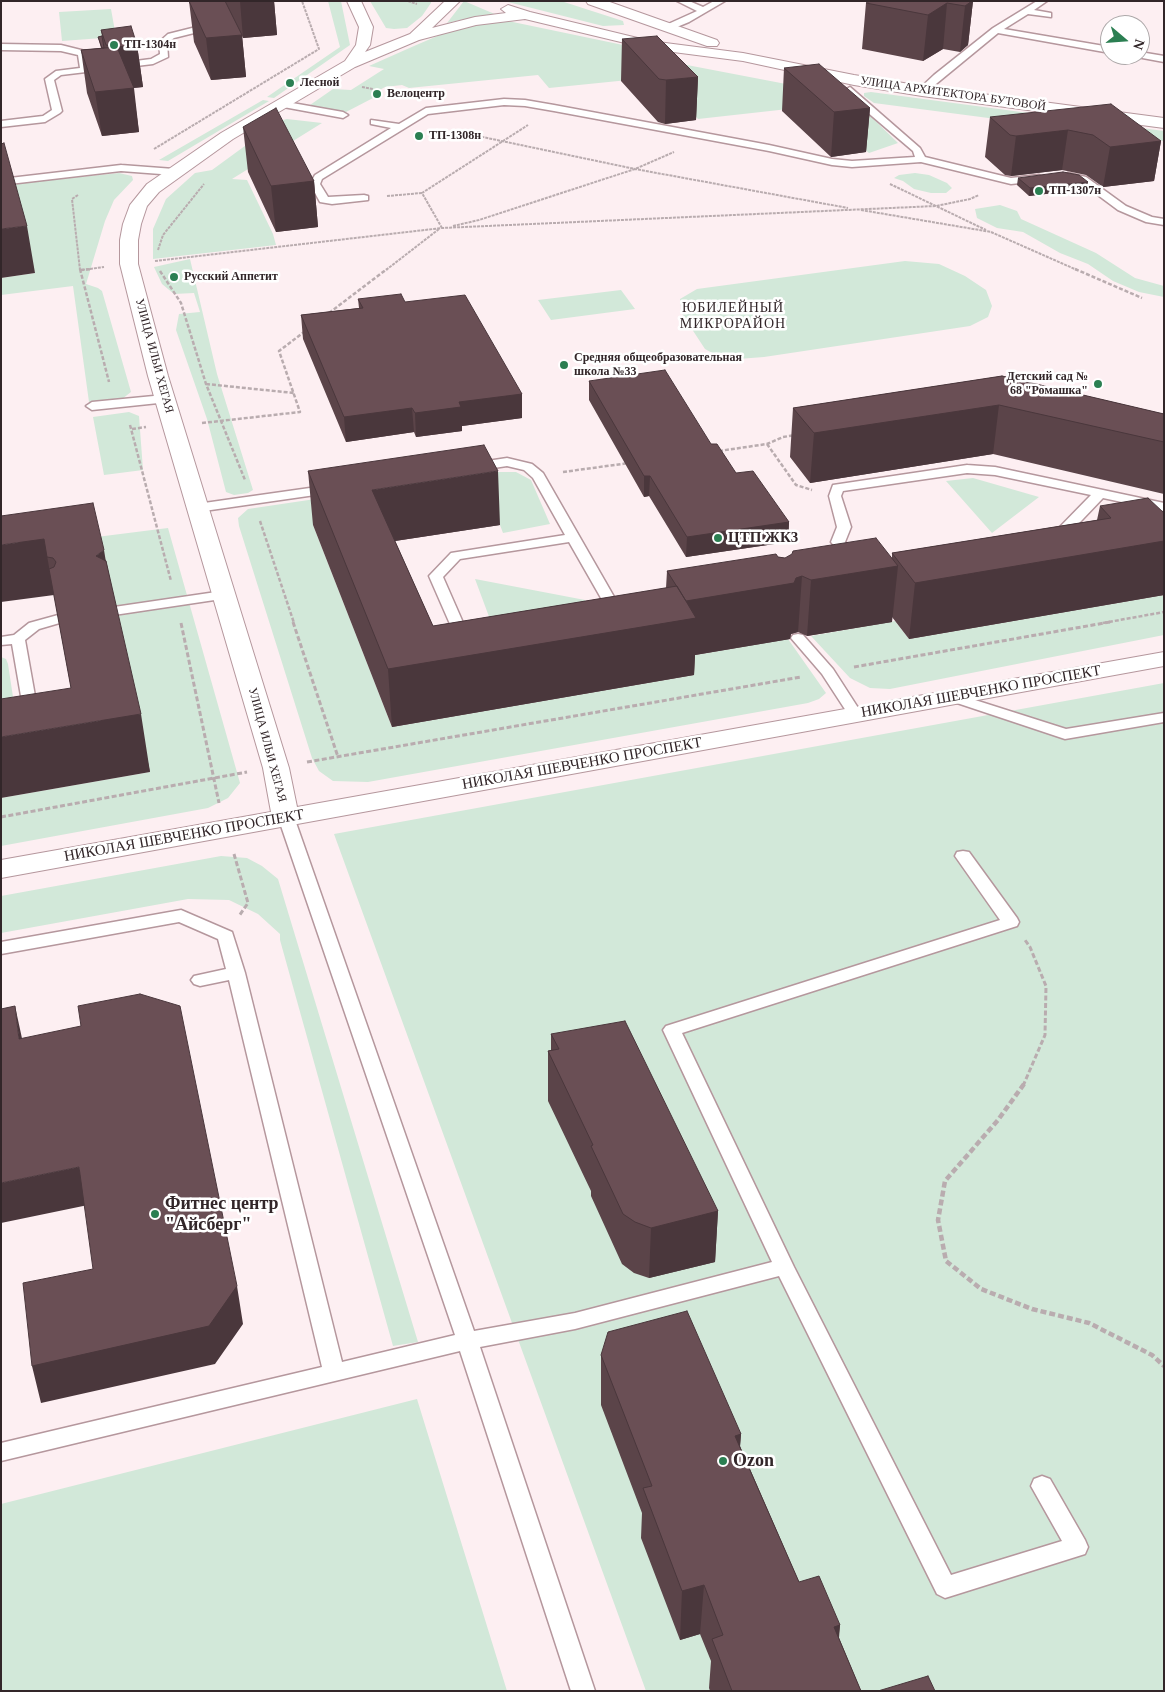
<!DOCTYPE html>
<meta charset="utf-8">
<style>
body{margin:0}
#map{position:relative;width:1165px;height:1692px;overflow:hidden;background:#fdeff2;font-family:"Times New Roman",serif}
canvas{display:block}
.frame{position:absolute;inset:0;border:2px solid #322629;pointer-events:none}
.north{position:absolute;left:1100px;top:15px;width:50px;height:50px;box-sizing:border-box;background:#fff;border:1px solid #ada8a9;border-radius:50%;rotate:108deg;font-size:14px;font-weight:700;line-height:20px;text-align:center;color:#322629}
.north::after{content:'';display:block;margin:auto;width:18px;height:22px;background:#2b7f52;clip-path:polygon(50% 0,100% 100%,50% 72%,0 100%)}
</style>
<div id="map">
<canvas width="1165" height="1692"></canvas>
<div class="frame"></div>
<div class="north">N</div>
</div>
<script>
const g = document.querySelector('canvas').getContext('2d');
g.lineJoin = 'round';
function paint(path, color) { g.fillStyle = color; g.fill(path, 'evenodd'); }
const shape = rows => new Path2D(rows.map(r => 'M' + r).join(''));
function trace(path, color, width, dash) { g.strokeStyle = color; g.lineWidth = width; g.lineCap = dash ? 'butt' : 'round'; g.setLineDash(dash || []); g.stroke(path); }
function drawText(font, color, halo, rows, align = 'center') {
  g.font = font + ' "Times New Roman",serif'; g.lineWidth = 5; g.setLineDash([]); g.textBaseline = 'middle'; g.strokeStyle = halo; g.fillStyle = color; for (const [text, x, y, turn = 0] of rows) {
    g.save(); g.translate(x, y); g.rotate((+turn || 0) * Math.PI / 180); g.textAlign = isNaN(turn) ? turn : align; if (halo) g.strokeText(text, 0, 0); g.fillText(text, 0, 0); g.restore();
  }
}
const green = shape([
 [328,1,341,1,350,45,274,98,267,97,340,47],
 [370,1,431,1,431,3,422,16,407,28,394,29,386,28],
 [464,1,497,15,474,17,447,23],
 [504,1,561,1,623,21,624,25,603,26],
 [111,9,116,37,62,41,59,12],
 [508,21,671,55,666,61,786,84,857,103,898,143,869,153,815,106,698,119,658,77,549,88,538,75,409,88,402,85,385,87,371,95,375,97,346,112,315,108,310,105,333,89,351,90,384,69,369,66,414,46,442,34,477,24],
 [871,92,1164,131,1164,141,874,103,864,96,864,93],
 [263,100,269,101,168,161,159,160],
 [287,119,322,123,232,179,247,180,273,234,276,245,153,259,153,229,166,199,195,173,212,170,279,121],
 [119,173,132,176,133,180,114,200,105,221,86,284,98,288,102,291,131,392,122,399,89,402,73,286,1,295,1,278,35,273,1,185],
 [915,173,929,175,947,183,952,188,946,193,931,193,914,189,903,181,894,178,899,175],
 [1000,205,1017,211,1021,219,1096,253,1135,278,1164,286,1164,297,1139,292,1113,281,1088,264,1060,253,1023,232,997,228,977,218,975,209],
 [190,259,217,374,253,490,248,493,234,495,226,492,207,419,176,330,179,314,200,312,194,293,174,294,162,284,154,267],
 [905,261,939,264,965,276,986,290,992,306,988,317,970,326,764,357,725,360,705,349,682,314,680,299,697,289],
 [621,290,635,309,551,320,538,300],
 [129,412,139,416,143,470,104,475,93,417],
 [497,472,516,472,531,480,550,524,503,533,500,525,313,525,392,727,694,675,684,657,788,639,826,693,819,699,808,703,368,782,333,781,319,771,312,758,239,526,238,518,248,509],
 [973,478,1039,497,992,533,946,481],
 [168,528,240,783,228,798,208,808,1,846,1,798,150,772,102,558,1,549],
 [475,579,585,600,592,615,494,630],
 [1164,595,1164,635,890,689,870,688,850,678,811,636,895,621,909,639],
 [1,657,6,659,8,664,13,697,6,707,1,710],
 [1164,683,1164,1691,646,1691,334,834],
 [221,856,247,858,262,866,278,879,418,1342,393,1346,280,940,280,934,258,914,229,900,188,899,1,933,1,896],
 [417,1399,507,1691,1,1691,1,1504]
]);
const pathFar3 = shape([
 [408,1,417,4],
 [362,87,373,89],
 [454,131,635,169,848,208],
 [154,149,319,49,302,1],
 [890,184,986,230],
 [78,195,72,199,80,270],
 [387,196,422,193],
 [861,210,991,232],
 [453,226,479,220,635,169,674,152],
 [442,228,422,193,528,125],
 [991,232,1077,270],
 [158,250,163,235,204,184],
 [155,261,442,228,936,206,970,199,979,195],
 [82,270,104,267],
 [386,270,439,229]
]);
const pathFar2 = shape([
 [80,269,109,382],
 [1075,269,1142,298],
 [80,270,92,269],
 [160,271,181,303,206,384,245,480],
 [329,313,387,269],
 [206,384,294,393],
 [202,423,300,412,279,351,304,332],
 [130,425,171,581],
 [132,429,146,427],
 [767,444,796,485,812,490],
 [719,451,767,444,783,437,796,435],
 [563,472,629,463],
 [260,521,294,623],
 [1103,623,1164,612]
]);
const pathFar1 = shape([
 [293,622,338,757],
 [181,623,219,803],
 [854,667,1110,622],
 [307,762,801,677],
 [1,817,247,772],
 [234,854,248,903,239,916],
 [1023,1086,1045,1035,1046,986,1030,947,1025,940]
]);
const path = shape([
 [1024,1084,998,1120,945,1181,938,1220,946,1261,981,1289,1032,1309,1089,1323,1152,1355,1164,1366]
]);
const service = shape([
 [194,1,202,1,208,24,198,32,174,38,167,43,168,57,153,64,61,75,54,80,62,111,60,113,45,122,1,127,1,121,43,116,52,110,45,79,56,71,80,68,78,55,61,51,1,50,1,44,61,45,85,51,89,67,151,59,160,54,159,42,168,34,192,28,200,23,194,1],
 [677,1,689,1,703,7,714,1,725,1,689,22,672,29,666,29,666,25,697,11,677,1],
 [1037,1,1047,1,1034,10,1051,13,1051,17,1028,14,1004,29,1110,47,1110,53,998,33,925,93,919,93,919,89,934,75,993,28,1037,1],
 [1140,52,1164,56,1164,62,1137,57,1136,55,1140,55,1140,52],
 [850,87,920,148,925,157,1011,178,1039,175,1044,178,1039,181,1011,184,921,162,852,167,832,165,769,151,554,111,525,106,504,105,428,114,322,179,320,184,328,197,364,195,368,196,368,200,332,204,320,202,310,184,315,175,391,128,371,124,371,120,399,124,426,108,504,99,525,100,554,105,769,145,832,159,852,161,915,157,913,151,859,105,845,90,850,87],
 [281,101,343,112,348,115,343,118,278,106,278,102,281,101],
 [121,165,174,169,179,172,174,175,121,171,1,185,1,179,121,165],
 [1068,173,1086,177,1126,206,1152,217,1164,219,1164,225,1146,222,1118,210,1079,181,1065,178,1063,176,1068,173],
 [164,395,168,396,170,399,168,402,92,410,86,406,92,402,164,395],
 [507,458,532,464,543,473,625,616,623,619,613,619,569,542,460,559,443,577,468,634,474,639,472,642,467,643,457,640,429,576,451,553,565,535,533,478,524,470,507,466,474,471,468,467,474,463,507,458],
 [967,465,995,467,1164,503,1164,511,1103,498,1061,542,1056,543,1051,542,1049,539,1051,536,1091,495,995,475,967,473,843,491,841,496,851,527,845,542,861,560,854,564,849,563,831,542,837,527,829,496,833,485,967,465],
 [331,485,336,486,337,489,336,492,197,512,190,508,197,504,331,485],
 [223,591,228,592,230,595,228,598,114,615,107,611,114,607,223,591],
 [58,615,63,616,65,619,63,622,39,629,25,640,35,696,29,710,27,713,1,724,1,714,16,707,21,696,12,644,1,645,1,637,14,635,29,623,58,615],
 [798,634,803,635,833,669,862,714,860,717,850,717,822,674,791,638,793,635,798,634],
 [953,693,1066,729,1164,713,1164,722,1065,739,948,700,946,697,948,694,953,693],
 [286,812,292,814,294,817,474,1331,575,1313,772,1262,663,1030,666,1026,1000,920,955,856,957,852,963,851,969,852,1017,918,1019,922,1017,926,682,1033,794,1267,951,1575,1062,1541,1031,1486,1034,1479,1042,1476,1050,1479,1085,1540,1088,1547,1085,1554,945,1598,937,1594,779,1276,575,1329,480,1347,595,1691,571,1691,460,1351,1,1461,1,1443,322,1367,229,980,200,986,194,984,191,980,194,976,226,969,218,939,179,922,1,954,1,942,181,910,232,932,245,973,342,1362,455,1335,278,817,280,814,286,812]
]);
const secondary = shape([
 [347,1,361,1,373,27,370,45,365,52,410,34,445,1,460,1,432,28,475,17,506,13,501,9,508,5,530,12,650,41,743,53,854,75,922,86,1164,118,1164,128,922,96,854,85,743,61,650,49,525,19,476,25,419,40,355,67,233,139,159,192,147,206,141,224,138,240,138,264,168,376,289,768,297,807,1164,652,1164,666,1,878,1,860,271,812,263,768,148,376,120,264,120,240,123,224,130,205,147,184,221,133,345,61,356,45,359,27,347,1],
 [586,1,607,1,717,40,719,43,717,46,707,46,588,4,586,1]
]);
const wall = shape([
 [189,1,274,1,277,35,243,38,242,36,246,77,211,80,194,42],
 [973,1,968,45,960,52,943,49,923,61,862,49,866,3],
 [101,30,137,45,143,87,133,88,139,132,102,136,87,93,81,50,101,48,98,37,102,36],
 [622,39,698,77,696,120,665,124,658,122,621,81],
 [784,68,870,108,866,152,831,157,782,111],
 [990,117,1161,141,1154,181,1103,187,1086,175,1062,170,1011,176,1005,175,985,157],
 [243,127,314,181,318,227,276,232,248,172],
 [1018,178,1087,189,1029,196,1017,185],
 [358,299,405,302,522,394,522,418,462,426,462,431,416,437,414,432,346,442,303,339,301,315,359,308],
 [1002,376,1164,414,1164,494,993,454,810,483,790,457,793,408],
 [589,381,711,444,736,473,789,522,788,542,686,557,649,496,644,497,589,400],
 [308,471,500,525,395,541,433,626,666,588,667,571,778,557,785,558,892,558,892,553,1097,520,1100,506,1164,513,1164,595,909,639,892,617,892,622,807,636,798,632,791,634,790,639,695,655,694,675,392,727,313,525],
 [1,516,106,560,150,772,71,688,54,595],
 [551,1034,718,1211,715,1262,649,1278,634,1273,622,1264,591,1196,591,1191,548,1101,548,1051,551,1050],
 [601,1355,741,1434,740,1446,799,1582,840,1625,839,1638,861,1691,710,1691,709,1688,711,1661,700,1634,680,1640,641,1538,642,1513,601,1405]
]);
const shadedWall = shape([
 [240,1,274,1,277,35,243,38],
 [972,1,973,1,968,45,960,52,965,6],
 [947,3,943,49,923,61,928,15],
 [242,35,246,77,211,80,206,38],
 [137,45,143,87,123,89,117,47],
 [698,77,696,120,665,124,666,80],
 [134,88,139,132,102,136,95,92],
 [870,108,866,152,831,157,834,112],
 [1068,130,1062,170,1011,176,1016,136],
 [1161,141,1154,181,1103,187,1110,147],
 [314,181,318,227,276,232,271,186],
 [1088,182,1087,189,1029,196,1030,188],
 [27,226,35,273,1,278,1,229],
 [522,394,522,418,462,426,462,431,416,437,415,413,459,402],
 [999,405,993,454,810,483,814,433],
 [412,408,414,432,346,442,344,417],
 [498,471,500,525,375,544,372,490],
 [644,476,650,476,649,496,644,497],
 [789,522,788,542,686,557,687,537],
 [44,539,54,595,1,602,1,545],
 [1164,541,1164,595,909,639,915,583],
 [104,550,113,605,96,556],
 [898,566,892,622,807,636,811,580],
 [802,576,798,632,791,634,790,639,695,655,694,675,392,727,388,669,686,601],
 [141,714,150,772,1,798,1,737],
 [15,1006,23,1043,19,1039],
 [79,1167,88,1205,1,1223,1,1183],
 [718,1211,715,1262,649,1278,651,1228],
 [237,1286,243,1324,215,1364,41,1403,32,1366],
 [741,1434,737,1484,735,1436],
 [704,1585,700,1634,680,1640,682,1591],
 [840,1625,834,1674,834,1627]
]);
const building = shape([
 [189,1,225,1,242,35,206,38,189,1],
 [870,1,972,1,965,6,947,3,928,15,866,3,870,1],
 [131,26,137,45,117,47,106,45,101,30,131,26],
 [102,36,104,48,102,48,98,37,102,36],
 [657,36,698,77,666,80,659,79,622,39,657,36],
 [117,47,134,88,95,92,81,50,117,47],
 [819,64,870,108,834,112,784,68,819,64],
 [1111,104,1161,141,1110,147,1093,135,1068,130,1016,136,1010,135,990,117,1111,104],
 [276,108,314,181,271,186,243,127,276,108],
 [4,143,27,226,1,229,1,144,4,143],
 [1063,172,1079,175,1088,182,1030,188,1018,178,1063,172],
 [401,294,405,302,465,295,522,394,459,402,461,407,415,413,412,408,344,417,301,315,363,308,358,299,401,294],
 [665,370,711,444,717,444,736,473,753,471,789,522,687,537,650,476,644,476,589,381,665,370],
 [1002,376,1164,414,1164,442,999,405,814,433,793,408,1002,376],
 [484,445,498,471,372,490,433,626,677,586,696,618,388,669,308,471,484,445],
 [1148,498,1164,513,1164,541,915,583,892,553,1111,518,1100,506,1148,498],
 [93,503,104,550,96,556,106,561,141,714,1,737,1,699,71,688,49,569,54,567,56,562,53,558,47,557,44,539,1,545,1,516,93,503],
 [876,538,898,566,811,580,802,576,796,578,794,583,686,601,667,571,776,554,778,557,785,558,792,554,793,551,876,538],
 [140,994,180,1006,237,1286,209,1326,32,1366,23,1283,93,1269,79,1167,1,1183,1,1009,15,1006,19,1039,81,1026,78,1006,140,994],
 [625,1021,718,1211,651,1228,635,1222,623,1214,591,1146,593,1145,548,1051,559,1049,551,1034,625,1021],
 [687,1311,741,1434,735,1436,799,1582,819,1576,840,1625,834,1627,861,1691,732,1691,712,1639,723,1635,704,1585,682,1591,643,1488,652,1486,601,1355,608,1332,687,1311],
 [928,1676,935,1691,878,1691,928,1676]
]);
const markers = [
 [114,45,5,"#2b7f52"],
 [290,83,5,"#2b7f52"],
 [377,94,5,"#2b7f52"],
 [419,136,5,"#2b7f52"],
 [1039,191,5,"#2b7f52"],
 [174,277,5,"#2b7f52"],
 [564,365,5,"#2b7f52"],
 [1098,384,5,"#2b7f52"],
 [718,538,5,"#2b7f52"],
 [155,1214,5,"#2b7f52"],
 [723,1461,5,"#2b7f52"]
];
const farPoinames = [
 ["ТП-1304н",124,45],
 ["Лесной",300,83],
 ["Велоцентр",387,94],
 ["ТП-1308н",429,136],
 ["ТП-1307н",1049,191],
 ["Русский Аппетит",184,277],
 ["Средняя общеобразовательная",574,358],
 ["школа №33",574,372],
 ["Детский сад №",1088,377,"right"],
 ["68 \"Ромашка\"",1088,391,"right"]
];
const farStreetnames = [
 ["УЛИЦА АРХИТЕКТОРА БУТОВОЙ",953,94,8],
 ["УЛИЦА ИЛЬИ ХЕГАЯ",154,356,75],
 ["УЛИЦА ИЛЬИ ХЕГАЯ",267,745,75]
];
const farNeighbourhoodnames = [
 ["ЮБИЛЕЙНЫЙ",733,308],
 ["МИКРОРАЙОН",733,324]
];
const poiNames = [
 ["ЦТП ЖК3",728,538]
];
const streetNames = [
 ["НИКОЛАЯ ШЕВЧЕНКО ПРОСПЕКТ",981,692,-10],
 ["НИКОЛАЯ ШЕВЧЕНКО ПРОСПЕКТ",582,764,-10],
 ["НИКОЛАЯ ШЕВЧЕНКО ПРОСПЕКТ",184,836,-10]
];
const nearPoinames = [
 ["Фитнес центр",165,1204],
 ["\"Айсберг\"",165,1225],
 ["Ozon",733,1461]
];
paint(green, '#d2e8d9');
trace(service, '#b5979d', 3);
trace(secondary, '#b5979d', 2);
trace(pathFar3, '#b9acaf', 2, [3, 1]);
trace(pathFar2, '#b9acaf', 2.5, [4, 2]);
trace(pathFar1, '#b9acaf', 3, [5, 2.5]);
trace(path, '#b9acaf', 4.5, [6, 3]);
paint(service, '#fff');
paint(secondary, '#fff');
paint(wall, '#5b4449');
paint(shadedWall, '#4a373c');
paint(building, '#6a4f55');
trace(building, '#4a373c', 1);
for (const [x, y, r, color] of markers) { const dot = new Path2D(); dot.arc(x, y, r, 0, 2 * Math.PI); g.fillStyle = color; g.fill(dot); trace(dot, '#fff', 2); }
drawText('bold 12px', '#322629', '#fff', farPoinames, 'left');
drawText('12px', '#322629', '#fff', farStreetnames);
g.letterSpacing = '1px';
drawText('14px', '#322629', '#fff', farNeighbourhoodnames);
g.letterSpacing = '0px';
drawText('bold 15px', '#322629', '#fff', poiNames, 'left');
drawText('15px', '#322629', '#fff', streetNames);
drawText('bold 18px', '#322629', '#fff', nearPoinames, 'left');
</script>
